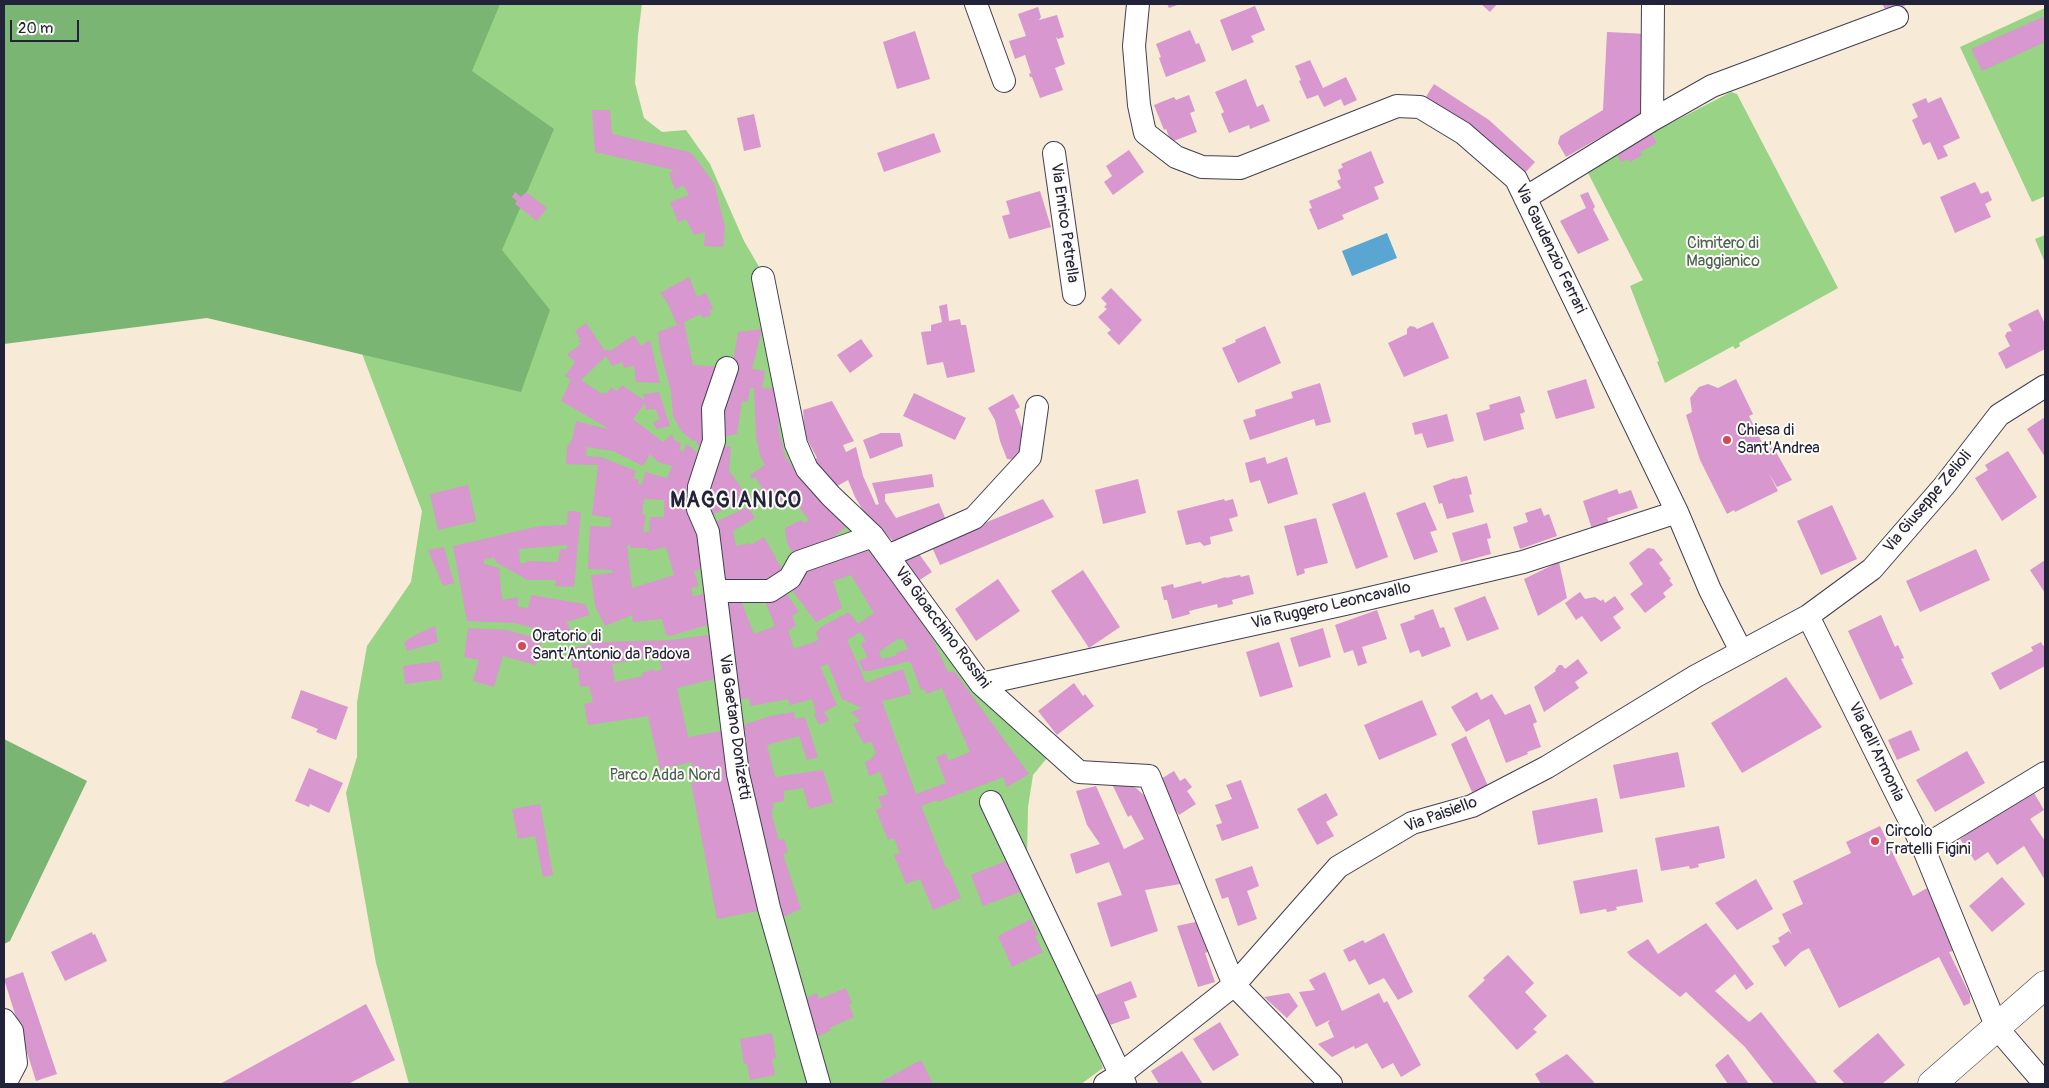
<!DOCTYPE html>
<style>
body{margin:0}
#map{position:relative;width:2049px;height:1088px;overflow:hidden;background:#f7ead6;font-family:Pangolin,sans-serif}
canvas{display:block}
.frame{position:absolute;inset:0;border:5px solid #22223b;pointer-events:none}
.scale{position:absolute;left:10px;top:20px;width:69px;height:22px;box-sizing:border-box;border:2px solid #22223b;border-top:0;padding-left:6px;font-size:15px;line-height:18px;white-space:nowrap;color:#22223b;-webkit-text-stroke:4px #fdfcf7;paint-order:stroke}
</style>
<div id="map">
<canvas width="2049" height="1088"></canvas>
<div class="frame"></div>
<div class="scale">20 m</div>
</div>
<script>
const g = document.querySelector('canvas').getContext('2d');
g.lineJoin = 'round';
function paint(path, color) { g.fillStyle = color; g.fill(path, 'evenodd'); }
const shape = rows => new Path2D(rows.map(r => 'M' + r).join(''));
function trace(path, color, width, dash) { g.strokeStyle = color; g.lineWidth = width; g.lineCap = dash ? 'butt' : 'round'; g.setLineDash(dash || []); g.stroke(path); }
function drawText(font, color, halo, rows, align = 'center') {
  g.font = font + ' Pangolin,sans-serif'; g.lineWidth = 4; g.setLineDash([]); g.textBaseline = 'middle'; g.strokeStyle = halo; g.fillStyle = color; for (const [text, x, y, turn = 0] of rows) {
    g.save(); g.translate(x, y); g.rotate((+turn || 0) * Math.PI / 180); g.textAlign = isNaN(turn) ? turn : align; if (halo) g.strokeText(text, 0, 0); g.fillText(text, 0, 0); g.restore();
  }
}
const green = shape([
 [30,4,642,4,638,35,635,83,644,118,662,132,686,130,710,164,744,241,772,289,781,417,1047,758,1033,775,1028,807,1027,857,1103,1068,1081,1084,409,1084,376,963,346,793,357,757,357,702,367,646,411,582,422,511,340,296],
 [2045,8,2045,196,2032,202,1960,47],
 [1731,92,1737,94,1838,288,1739,343,1740,346,1735,349,1733,346,1665,383,1657,362,1659,361,1630,286,1643,280,1588,173,1590,166,1617,151],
 [2045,235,2045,263,2035,239]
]);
const forest = shape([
 [4,4,500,4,472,71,554,129,502,250,550,310,521,392,207,318,4,344],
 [4,739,87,781,10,941,4,944]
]);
const water = shape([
 [1387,233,1397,258,1352,276,1342,251]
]);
const building = shape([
 [1167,4,1180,4,1169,8],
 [1481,4,1497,4,1490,12],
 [1882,4,1908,4,1888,14],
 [1255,6,1265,30,1251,36,1254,42,1232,51,1220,20],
 [1038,7,1041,17,1039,20,1057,15,1064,37,1058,39,1056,37,1065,64,1055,68,1063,90,1040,98,1032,77,1030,77,1029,74,1031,73,1025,55,1015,59,1009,41,1026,36,1018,14],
 [2045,16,2045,42,1982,71,1971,49],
 [1190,30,1196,44,1199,43,1206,61,1166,77,1159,58,1161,57,1156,44],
 [915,31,930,79,897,89,883,42],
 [1607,32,1648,34,1641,114,1566,157,1558,143,1560,136,1603,110],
 [1310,60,1323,88,1346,77,1357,100,1344,106,1341,99,1324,107,1318,95,1307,99,1299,81,1301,80,1295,66],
 [1246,79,1257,107,1263,104,1270,121,1250,129,1249,125,1229,133,1221,114,1224,112,1215,92],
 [1434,84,1489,120,1535,162,1524,174,1424,100],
 [1189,95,1195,111,1190,113,1197,132,1171,142,1166,129,1164,130,1154,105,1174,97,1176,100],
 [1941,97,1960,138,1943,146,1948,156,1938,160,1930,142,1923,145,1912,120,1918,117,1912,104,1926,98,1928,103],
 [592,110,610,110,612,134,689,152,693,155,714,183,725,227,723,247,704,246,705,232,694,235,686,219,678,222,670,202,689,195,683,185,675,190,669,173,674,170,595,152],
 [754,114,761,147,744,151,737,118],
 [934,133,941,152,884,172,877,153],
 [1651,133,1657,143,1640,152,1642,155,1630,162,1628,159,1621,162,1616,152],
 [1129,150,1144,172,1113,195,1104,182,1112,176,1106,166],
 [1371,151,1384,183,1374,187,1379,199,1342,215,1344,219,1318,230,1309,209,1312,208,1309,201,1341,188,1337,181,1341,179,1338,170,1343,167,1341,164],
 [1975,182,1981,194,1988,191,1992,200,1985,204,1991,217,1955,233,1940,197],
 [1040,191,1051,227,1009,239,1002,216,1010,214,1006,201],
 [515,192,521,197,526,192,547,208,537,221,515,204,517,201,512,197],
 [1588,192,1595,207,1593,209,1609,240,1578,254,1560,221,1586,208,1580,195],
 [689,277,697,297,706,293,713,309,709,311,711,315,703,318,701,314,684,322,693,365,723,367,710,442,698,446,695,440,693,441,682,432,673,416,671,391,660,350,658,332,677,325,667,302,660,293],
 [1111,288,1142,320,1119,345,1107,333,1111,330,1098,317,1107,309,1104,307,1107,304,1101,298],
 [947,304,949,321,960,319,961,325,966,325,975,372,947,378,943,362,927,365,921,332,931,331,931,325,942,322,939,306],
 [2038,309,2045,324,2045,349,2006,369,1998,353,2010,346,2005,336,2007,332,2012,331,2008,324],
 [1433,322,1449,358,1404,377,1388,343,1407,334,1407,329,1410,326,1415,327,1417,329],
 [586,323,605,351,608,349,610,351,634,335,641,346,650,340,660,383,636,382,634,366,624,368,622,362,612,366,606,356,581,380,602,394,604,392,607,394,611,387,617,391,622,385,644,400,643,394,659,392,670,426,657,429,653,423,660,419,655,409,646,410,645,403,633,419,663,442,672,434,674,440,681,443,679,450,684,451,686,444,694,449,702,460,710,567,694,571,699,586,691,588,693,596,712,592,717,622,670,636,666,635,662,619,633,622,632,615,605,626,595,606,591,575,612,573,612,570,588,569,590,526,610,527,611,518,592,515,598,465,566,464,567,447,572,440,576,421,607,429,606,427,561,401,571,380,565,376,575,362,567,354,581,344,578,340,580,339,575,331],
 [587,447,613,451,643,466,650,454,658,462,672,466,667,478,645,472,642,485,638,484,639,480,633,478,636,471,601,457,586,456],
 [644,499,664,500,664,517,650,517,649,532,643,532,646,515,642,514],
 [627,545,630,545,631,548,647,548,648,551,666,547,674,575,632,588],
 [1265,326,1281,363,1238,383,1222,348,1236,342,1235,340],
 [762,329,752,369,765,371,762,388,777,389,779,432,785,456,793,468,830,503,848,525,830,540,794,555,787,543,785,528,801,520,804,523,809,520,790,496,774,508,766,497,756,503,751,495,762,488,755,477,752,479,750,475,765,465,760,456,756,437,754,388,750,388,748,402,742,401,737,434,716,438,717,410,734,357,738,332],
 [861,339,873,356,850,373,837,355],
 [1586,379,1595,408,1556,419,1547,391],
 [1736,379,1753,414,1749,416,1766,451,1773,447,1792,480,1777,487,1769,473,1778,491,1735,512,1734,510,1727,514,1700,460,1686,415,1692,412,1690,398,1699,387,1708,384,1718,388],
 [1320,383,1331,422,1316,426,1314,419,1250,440,1243,420,1256,416,1255,410,1293,398,1291,392],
 [914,393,966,418,955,440,903,416],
 [1013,394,1020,407,1015,410,1027,441,1017,460,1007,459,1000,441,995,420,988,408],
 [1520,396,1525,412,1520,414,1524,429,1484,441,1476,413,1490,409,1489,405],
 [832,401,854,441,843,445,846,452,856,447,863,476,876,505,879,504,872,483,932,474,934,487,885,494,885,501,896,518,939,503,948,525,894,542,864,512,855,497,848,480,830,490,810,462,817,458,805,435,803,410],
 [1447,414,1454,441,1427,448,1422,433,1415,435,1412,423],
 [2045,417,2045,457,2027,429],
 [881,433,900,433,903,446,870,459,863,440],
 [731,446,729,471,739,484,746,498,708,517,705,482,714,448],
 [2008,451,2037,497,2002,521,1975,478,1988,470,1985,465],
 [1265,457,1267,464,1287,457,1298,494,1268,504,1260,480,1250,483,1245,463],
 [1467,476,1472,494,1469,495,1474,512,1447,519,1442,503,1439,504,1433,486,1455,478,1455,479],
 [1138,479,1146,513,1103,524,1095,490],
 [468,485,476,521,438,530,430,494],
 [1617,489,1619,494,1631,490,1638,508,1607,518,1609,523,1592,529,1583,501],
 [1365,492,1388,557,1356,569,1332,504],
 [1043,499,1054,517,940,565,931,545],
 [1224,499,1225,501,1233,499,1238,516,1229,519,1233,531,1210,537,1211,544,1204,546,1200,542,1186,545,1177,511],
 [1425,502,1437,530,1430,532,1438,552,1414,560,1396,513],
 [1832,505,1857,559,1821,575,1797,521],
 [748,507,755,518,733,531,736,546,750,543,751,545,764,537,786,576,758,584,756,579,721,582,711,524],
 [1541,508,1544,516,1549,514,1557,536,1520,549,1513,527,1528,522,1525,513],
 [568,511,581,512,574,587,555,586,556,580,527,580,496,562,494,557,484,560,484,564,499,568,502,600,518,597,518,607,528,608,531,595,585,604,590,615,566,622,577,639,563,639,537,629,515,623,467,621,453,546,540,526,567,525],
 [567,545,567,549,560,549,558,562,527,561,527,563,520,563,519,549],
 [1316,518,1328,563,1304,569,1305,573,1297,576,1284,526],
 [1487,523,1491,538,1487,539,1491,554,1461,562,1452,533],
 [862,543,900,590,933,640,948,672,954,671,1029,774,1007,787,1003,777,938,802,937,800,921,806,946,868,948,868,961,898,933,910,920,879,906,884,894,855,900,853,894,838,888,840,876,810,882,807,878,797,888,794,880,772,869,776,865,762,871,759,876,753,871,741,864,744,853,724,860,721,851,712,862,708,842,699,828,664,820,667,837,705,824,712,829,720,819,725,814,714,816,713,812,699,790,705,788,699,751,706,749,698,732,701,722,597,738,593,754,634,775,626,766,603,785,591,799,612,792,616,796,626,788,630,794,649,819,640,816,633,821,627,849,612,858,624,874,613,851,575,833,581,842,608,816,622,789,586,807,565],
 [860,632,866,641,861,643,867,657,859,661,863,671,869,671,910,661,921,690,925,689,926,694,942,688,970,752,948,761,946,753,936,757,946,783,916,794,882,701,911,694,903,669,866,683,847,640],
 [899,638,900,640,903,639,908,649,896,653,897,655,882,659,879,652],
 [444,547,454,583,443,586,428,550],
 [1648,548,1654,549,1663,560,1659,563,1671,579,1669,580,1673,585,1663,593,1666,597,1645,613,1630,594,1643,584,1629,563],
 [1976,549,1990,580,1920,612,1906,581],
 [917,551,932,572,915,583,900,562],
 [2045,560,2045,593,2030,570],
 [1559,562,1567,598,1538,616,1524,579],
 [1083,570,1120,627,1089,648,1051,591],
 [1240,575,1241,577,1249,575,1254,594,1232,600,1233,604,1218,608,1217,604,1189,611,1190,614,1172,619,1167,600,1164,600,1161,587,1173,584,1174,588,1201,581,1202,584,1226,577,1226,578],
 [998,579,1020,611,976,641,955,609],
 [1580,592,1585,599,1595,597,1601,601,1603,599,1605,603,1615,596,1624,609,1613,617,1621,628,1601,642,1582,616,1576,620,1565,603],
 [1485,596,1499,629,1467,641,1454,608],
 [1433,609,1440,628,1444,627,1451,646,1422,657,1419,650,1410,653,1400,624,1415,619,1414,616],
 [1377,610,1387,639,1362,647,1367,663,1358,666,1353,650,1344,653,1335,625],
 [1881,615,1895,647,1898,645,1904,658,1901,659,1913,684,1880,700,1848,631],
 [435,626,438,642,407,651,404,642,417,634],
 [468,628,507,630,542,640,536,665,503,656,494,687,473,681,479,660,464,657],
 [1323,628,1331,657,1299,667,1290,638],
 [716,634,722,677,677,688,688,737,727,730,763,910,717,919,691,783,703,781,701,767,693,769,692,762,660,769,648,716,588,725,584,704,593,702,589,686,580,687,578,668,572,668,572,648,599,642,671,640],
 [658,655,662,669,655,672,654,669,642,673,643,676,615,682,612,664],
 [1279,642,1293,687,1260,697,1246,652],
 [2041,642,2043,646,2045,644,2045,666,2000,690,1991,673,2033,651,2031,647],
 [1578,659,1588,673,1575,682,1579,688,1544,712,1534,687,1556,671,1555,670,1559,665,1562,665,1565,669],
 [439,661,442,679,405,684,403,666],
 [1786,677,1822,727,1742,773,1711,723],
 [1074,683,1083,696,1085,694,1094,706,1057,735,1038,711],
 [301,690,348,707,336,740,316,732,318,729,291,718],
 [1477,692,1481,700,1492,694,1505,715,1530,704,1537,722,1533,724,1541,747,1527,752,1528,754,1506,763,1489,719,1466,732,1451,707],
 [1422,700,1437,735,1379,760,1364,725],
 [794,712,795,719,805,717,818,757,807,760,799,736,767,745,775,777,823,770,833,802,809,809,803,788,784,791,784,801,773,803,772,816,779,840,784,839,788,852,783,854,801,909,778,919,737,727,770,716],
 [1911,730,1920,750,1897,760,1888,740],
 [1466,736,1488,786,1472,792,1451,744],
 [1967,751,1985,783,1935,812,1916,780],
 [1678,752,1685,787,1620,799,1613,765],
 [309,768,343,783,329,813,310,804,309,807,295,801],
 [1174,771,1180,781,1185,778,1192,787,1187,791,1196,804,1179,815,1156,782],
 [1241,780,1259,828,1222,841,1216,825,1222,823,1215,805,1232,799,1226,785],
 [1126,783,1136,788,1149,800,1186,883,1145,890,1158,931,1111,947,1097,903,1122,895,1109,862,1076,874,1070,854,1100,844,1087,825,1076,791,1096,786,1124,849,1144,839,1131,815,1128,817,1112,784],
 [1326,793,1338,815,1326,822,1334,836,1317,845,1297,809],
 [2034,793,2044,810,2030,819,2045,841,2045,880,2024,846,1997,865,1988,852,1975,861,1960,839,1987,820],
 [1597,798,1603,832,1538,845,1532,811],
 [540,804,553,875,543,877,535,836,518,839,512,809],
 [1719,826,1725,858,1698,864,1699,867,1690,869,1689,866,1661,871,1655,838],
 [1880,826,1913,896,1929,887,1953,951,1949,952,1970,995,1970,1003,1964,1006,1939,957,1839,1008,1809,948,1801,952,1785,967,1772,946,1780,942,1778,938,1789,931,1792,935,1782,914,1803,904,1793,881,1851,853,1846,842],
 [1013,858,1025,890,983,906,971,875],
 [1252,866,1259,886,1247,891,1257,919,1238,926,1228,897,1222,899,1215,879],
 [1637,869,1643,902,1616,907,1617,910,1607,912,1606,909,1580,914,1573,881],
 [2002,877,2025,904,1992,932,1969,906],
 [1756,879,1773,909,1737,930,1715,903],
 [1031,919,1038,935,1035,936,1043,952,1012,967,998,936],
 [1200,921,1211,951,1205,953,1215,982,1198,987,1177,926],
 [1706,923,1754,984,1746,990,1735,974,1715,991,1749,1022,1761,1012,1818,1084,1774,1084,1745,1047,1686,992,1680,997,1631,957,1627,952,1648,939,1658,954],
 [92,932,93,935,95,934,107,961,65,981,51,952],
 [1384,933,1413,992,1398,1000,1384,978,1369,985,1355,959,1349,962,1343,950,1363,940,1365,943],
 [1508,955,1534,983,1525,992,1547,1016,1533,1029,1537,1032,1517,1050,1468,996,1485,980,1483,978],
 [23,972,57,1074,36,1081,4,979],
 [1325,972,1342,1011,1379,993,1384,1003,1387,1001,1421,1065,1401,1077,1393,1063,1382,1069,1367,1043,1355,1049,1354,1046,1332,1057,1318,1044,1334,1037,1328,1023,1330,1020,1316,1027,1299,992,1315,990,1309,980],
 [1131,981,1137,997,1124,1002,1130,1018,1107,1026,1096,995],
 [846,988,852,1003,849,1005,854,1017,829,1028,831,1030,809,1041,799,1001,817,993,819,999],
 [1289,993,1298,1006,1287,1018,1264,997],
 [366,1004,395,1060,348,1084,220,1084],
 [1220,1022,1239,1055,1213,1071,1193,1039],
 [772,1033,776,1058,772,1059,775,1075,750,1080,747,1064,744,1064,740,1039],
 [1878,1033,1905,1065,1882,1084,1845,1084,1833,1071],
 [1182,1051,1203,1084,1159,1084,1151,1071],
 [1567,1054,1593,1081,1595,1084,1541,1084,1535,1074],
 [1728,1054,1749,1084,1728,1084,1715,1065],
 [921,1060,933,1084,877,1084]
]);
const minor = shape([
 [976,4,1004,81],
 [1138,4,1134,46,1139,105,1145,133,1176,157,1202,167,1240,168,1397,106,1420,107,1463,133,1516,179,1677,512,1710,590,1741,651],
 [1652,120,1712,86,1897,17],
 [1054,153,1074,294],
 [1525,198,1652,120,1653,4],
 [763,278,796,444,807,469,831,496,873,536,981,684,1079,772,1149,776,1234,985,1331,1084],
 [727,368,713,409,714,441,699,487,698,509,708,532,738,774,769,908,819,1084],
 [888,556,974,518,1030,457,1037,407],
 [716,591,770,591,790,578,799,562,873,536],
 [1808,616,1923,847,1997,1028,2045,1084],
 [981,684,1345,604,1523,562,1677,512],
 [991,802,1125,1084],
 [1923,847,2045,773],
 [4,1020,12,1031,16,1063,5,1084],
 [1105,1084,1121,1074,1234,985,1338,867,1412,823,1472,806,1547,767,1696,676,1808,616,1872,569,1944,486,1999,415,2045,386]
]);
const major = shape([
 [1932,1084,2045,985]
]);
const markers = [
 [1727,440,5,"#d1495b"],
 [522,646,5,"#d1495b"],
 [1875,841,5,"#d1495b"]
];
const streetNames = [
 ["Via Enrico Petrella",1064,223,82],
 ["Via Gaudenzio Ferrari",1550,249,64],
 ["Via Giuseppe Zelioli",1928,502,-50],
 ["Via Ruggero Leoncavallo",1331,606,-13],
 ["Via Gioacchino Rossini",942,628,53],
 ["Via Gaetano Donizetti",734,727,82],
 ["Via dell'Armonia",1876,752,64],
 ["Via Paisiello",1441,815,-20]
];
const parkNames = [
 ["Cimitero di",1723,244],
 ["Maggianico",1723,262],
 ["Parco Adda Nord",665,776]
];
const poiNames = [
 ["Chiesa di",1737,431],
 ["Sant'Andrea",1737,449],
 ["Oratorio di",532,637],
 ["Sant'Antonio da Padova",532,655],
 ["Circolo",1885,832],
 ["Fratelli Figini",1885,850]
];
const districtNames = [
 ["MAGGIANICO",736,502]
];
paint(green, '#98d386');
paint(forest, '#7ab573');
paint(water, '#59a6d2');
paint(building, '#d897ce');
trace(minor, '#424052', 24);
trace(major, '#424052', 29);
trace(minor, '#fff', 22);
trace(major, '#fff', 28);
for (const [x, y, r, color] of markers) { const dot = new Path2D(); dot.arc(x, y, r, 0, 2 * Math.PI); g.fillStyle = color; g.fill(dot); trace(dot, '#fdfcf7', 2); }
drawText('16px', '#22223b', '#fdfcf7', streetNames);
drawText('16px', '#4b6055', '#fdfcf7', parkNames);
drawText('16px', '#22223b', '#fdfcf7', poiNames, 'left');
g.letterSpacing = '1px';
drawText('bold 21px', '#22223b', '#fdfcf7', districtNames);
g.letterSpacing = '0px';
</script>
